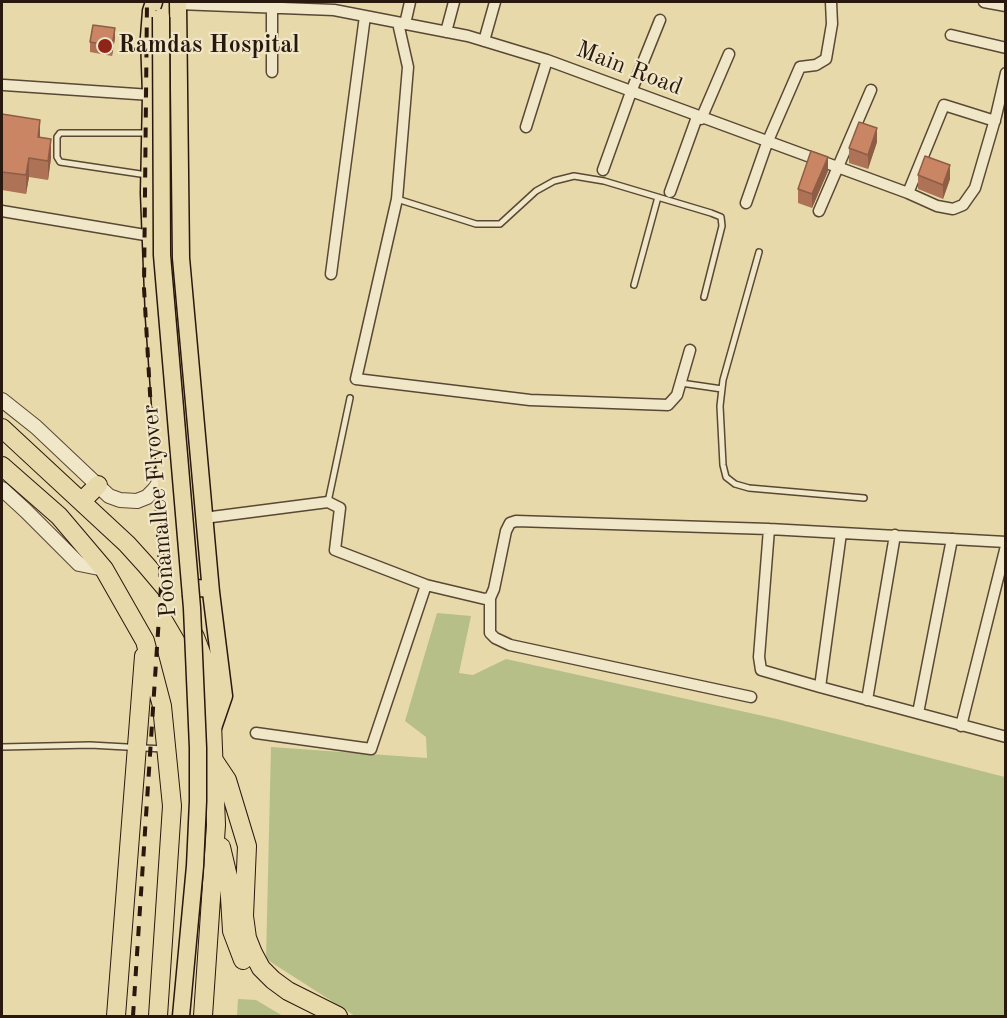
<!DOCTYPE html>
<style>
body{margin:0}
#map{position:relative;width:1007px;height:1018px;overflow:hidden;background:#e8d9aa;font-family:"Old Standard TT",serif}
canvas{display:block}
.frame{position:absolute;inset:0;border:3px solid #29180d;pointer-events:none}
</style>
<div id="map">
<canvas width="1007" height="1018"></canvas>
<div class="frame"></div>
</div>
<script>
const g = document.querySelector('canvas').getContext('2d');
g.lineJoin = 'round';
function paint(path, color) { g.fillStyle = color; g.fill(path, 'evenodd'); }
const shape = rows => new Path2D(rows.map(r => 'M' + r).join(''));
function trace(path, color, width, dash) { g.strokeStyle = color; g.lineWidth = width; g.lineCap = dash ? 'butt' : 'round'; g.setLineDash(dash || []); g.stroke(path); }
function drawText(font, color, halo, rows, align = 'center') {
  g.font = font + ' "Old Standard TT",serif'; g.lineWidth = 4.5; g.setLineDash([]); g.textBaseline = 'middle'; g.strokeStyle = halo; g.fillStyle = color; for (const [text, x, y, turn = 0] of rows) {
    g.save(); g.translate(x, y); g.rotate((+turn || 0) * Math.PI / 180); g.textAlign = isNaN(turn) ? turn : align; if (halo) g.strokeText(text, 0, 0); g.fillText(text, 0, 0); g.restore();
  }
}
const green = shape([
 [437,613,471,616,459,673,473,675,506,659,777,719,1005,777,1005,1016,355,1016,266,959,271,747,427,758,426,737,405,721],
 [238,999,256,1000,283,1016,237,1016]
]);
const service = shape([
 [147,133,60,133,57,137,57,157,60,162,147,175],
 [397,199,476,224,500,224,536,191,554,181,574,176,604,181,711,213,721,217,722,226,704,297],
 [759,252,723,380,720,406,723,465,726,477,735,484,749,488,864,498],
 [634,285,658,197],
 [681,383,722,389],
 [328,502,350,398],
 [2,747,90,745,163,749]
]);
const minor = shape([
 [984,2,1006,6],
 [178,4,334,10,468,36,547,60,908,193,937,206,953,209,963,205,975,188,996,116,1006,73],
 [272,9,272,72],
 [398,23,408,67,397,199,356,379,530,400,668,405,677,395,690,350],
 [405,24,410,2],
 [446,32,454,2],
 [951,35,1006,48],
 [484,41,495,2],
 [4,85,151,95],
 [701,119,729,54],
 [526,127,547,60],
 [603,170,631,92,660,20],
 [670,192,697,117],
 [908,193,944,105,995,121],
 [746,203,767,143,800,67,816,65,826,59,832,24,831,2],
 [2,211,151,236],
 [819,211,871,90],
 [331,274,365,16],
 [204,518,328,502,340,508,335,550,426,585,485,599,490,598,494,589,506,531,510,523,516,521,769,529,1006,542],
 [769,529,759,657,761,670,820,687,841,533],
 [490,598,490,633,495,638,510,645,751,697],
 [820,687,1006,737],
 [867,700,895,535],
 [918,713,952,539],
 [961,726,1006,546],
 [256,733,371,749,426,585]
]);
const tertiary = shape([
 [2,400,36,427,109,496,120,500,137,501,147,497,154,490,165,474],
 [2,489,26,511,79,564,104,569]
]);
const primary = shape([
 [154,2,151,11,149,37,151,95,149,193,154,318,165,474,174,571,178,583,185,589,203,588],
 [178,2,181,258,211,592,224,696,213,728]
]);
const trunk = shape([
 [2,428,127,544,146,565,168,591,195,637,208,671,211,698,216,825,203,1016],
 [2,466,59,516,104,569,145,641,162,706,172,806,158,1016],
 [82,501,98,485],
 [215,762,227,780,247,846,244,916,247,938,253,953,261,968,273,980,288,991,338,1016],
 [221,847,229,881,232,931,243,960],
 [116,1016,144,656]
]);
const rail = shape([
 [155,100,158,2],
 [133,1016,161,586,144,288,147,2]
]);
const primaryBridge = shape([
 [161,17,162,255,192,608,198,748,198,801,195,866,181,1016]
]);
const wall = shape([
 [115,38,112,56,90,52,90,42],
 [2,114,40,137,51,158,48,180,29,177,26,194,2,190],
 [877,142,868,169,849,163,849,148],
 [828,171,812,208,798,203,798,189],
 [918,175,950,179,943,199,918,189]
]);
const shadedWall = shape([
 [115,28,115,38,112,56,112,46],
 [40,120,40,139,38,137],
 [877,128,877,142,868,169,868,155],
 [51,139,51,158,48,180,48,161],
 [828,157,828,171,812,208,812,194],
 [29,158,29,177,26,194,26,175],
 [950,165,950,179,943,199,943,185]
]);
const building = shape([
 [93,25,115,28,112,46,90,42,93,25],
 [2,114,40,120,38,137,51,139,48,161,29,158,26,175,2,172,2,114],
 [859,122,877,128,868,155,849,148,859,122],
 [811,151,828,157,812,194,798,189,811,151],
 [925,156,950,165,943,185,918,175,925,156]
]);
const markers = [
 [105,46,8,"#8f2418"]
];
const poiNames = [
 ["Ramdas Hospital",118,46]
];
const streetNames = [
 ["Main Road",629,69,21],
 ["Poonamallee Flyover",160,511,-95]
];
paint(green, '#b6bf88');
trace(service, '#594834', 8);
trace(minor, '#594834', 13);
trace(tertiary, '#594834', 16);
trace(primary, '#29180d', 19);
trace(trunk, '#29180d', 20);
trace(service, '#f0e6c8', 5);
trace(minor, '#f0e6c8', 10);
trace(tertiary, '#f0e6c8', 14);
trace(primary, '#e8d9aa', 16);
trace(trunk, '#e8d9aa', 18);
trace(rail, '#29180d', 4, [10, 10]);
trace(primaryBridge, '#29180d', 19, []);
trace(primaryBridge, '#e8d9aa', 16);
paint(wall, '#ae7256');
paint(shadedWall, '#8d5d46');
paint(building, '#ca8564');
trace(building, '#8d5d46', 1.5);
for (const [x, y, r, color] of markers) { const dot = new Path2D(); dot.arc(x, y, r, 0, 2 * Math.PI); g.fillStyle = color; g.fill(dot); trace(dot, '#f0e6c8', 2); }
drawText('bold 24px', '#29180d', '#f0e6c8', poiNames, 'left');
drawText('24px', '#29180d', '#f0e6c8', streetNames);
</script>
